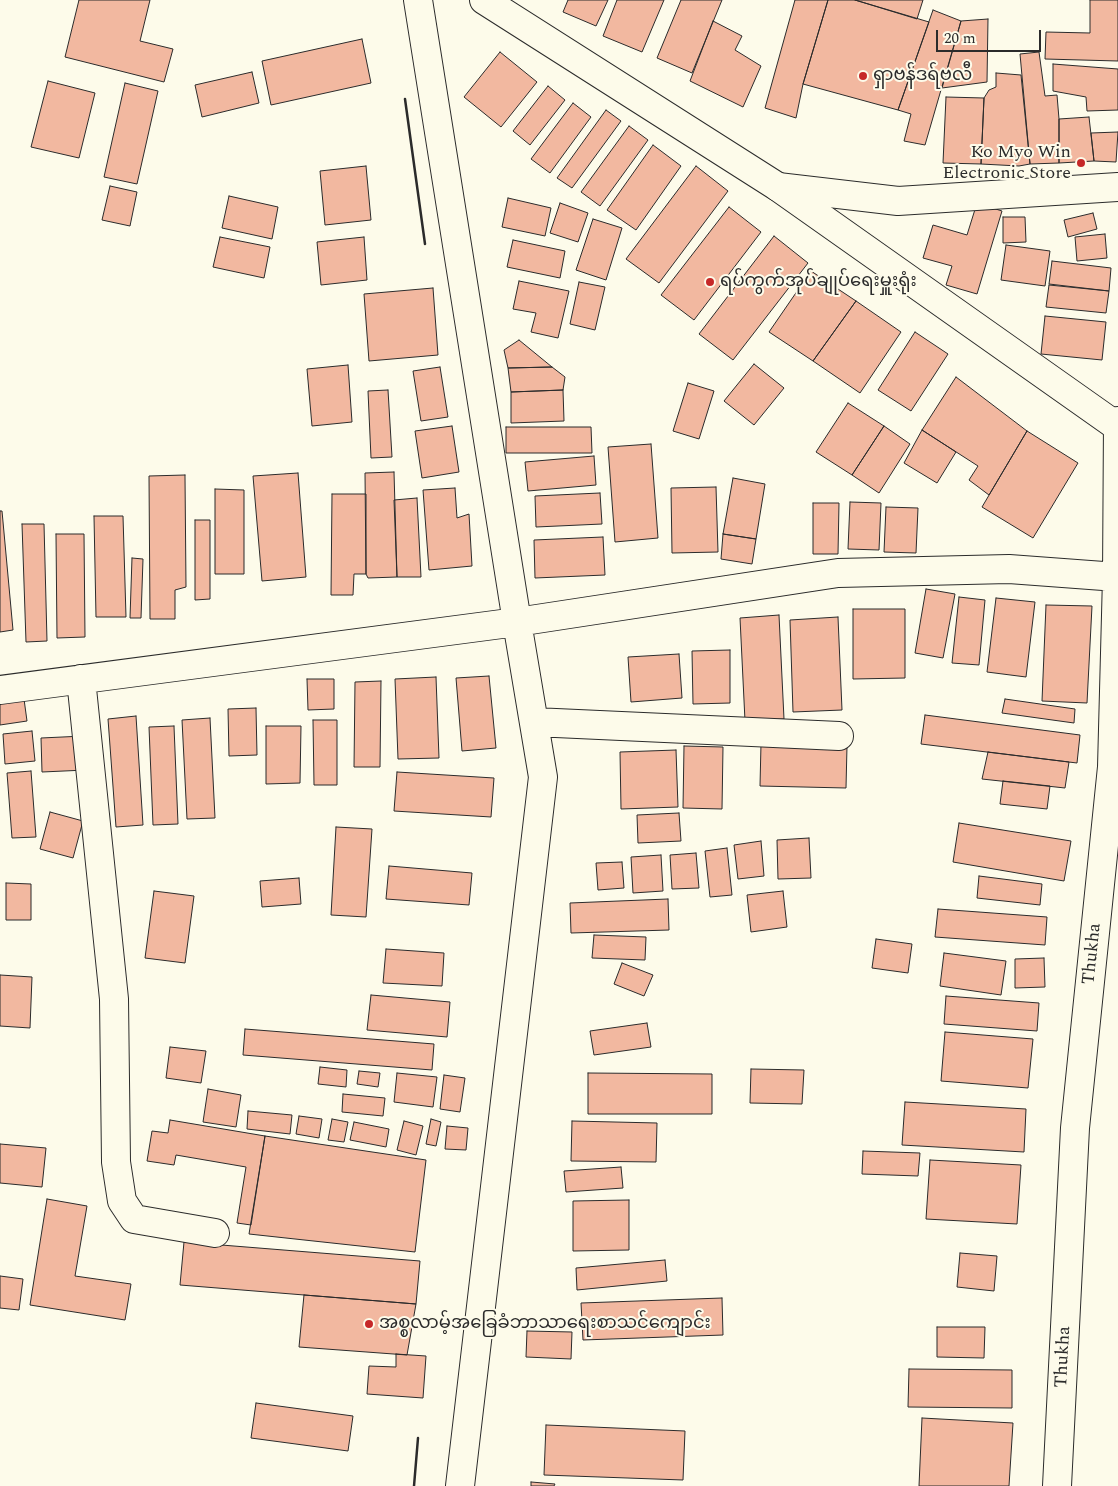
<!DOCTYPE html>
<meta charset="utf-8">
<style>
body{margin:0}
#map{position:relative;width:1118px;height:1486px;overflow:hidden;background:#fdfbea;font-family:Spectral,serif}
canvas{display:block}
.scale{position:absolute;left:936px;top:30px;width:105px;height:22px;box-sizing:border-box;border:2px solid #2b2b2b;border-top:0;padding-left:6px;font-size:15px;line-height:18px;white-space:nowrap;color:#2b2b2b;-webkit-text-stroke:4px #fdfbea;paint-order:stroke}
</style>
<div id="map">
<canvas width="1118" height="1486"></canvas>
<div class="scale">20 m</div>
</div>
<script>
const g = document.querySelector('canvas').getContext('2d');
g.lineJoin = 'round';
function paint(path, color) { g.fillStyle = color; g.fill(path, 'evenodd'); }
const shape = rows => new Path2D(rows.map(r => 'M' + r).join(''));
function trace(path, color, width, dash) { g.strokeStyle = color; g.lineWidth = width; g.lineCap = dash ? 'butt' : 'round'; g.setLineDash(dash || []); g.stroke(path); }
function drawText(font, color, halo, rows, align = 'center') {
  g.font = font + ' Spectral,"Noto Sans Myanmar",serif'; g.lineWidth = 4; g.setLineDash([]); g.textBaseline = 'middle'; g.strokeStyle = halo; g.fillStyle = color; for (const [text, x, y, turn = 0] of rows) {
    g.save(); g.translate(x, y); g.rotate((+turn || 0) * Math.PI / 180); g.textAlign = isNaN(turn) ? turn : align; if (halo) g.strokeText(text, 0, 0); g.fillText(text, 0, 0); g.restore();
  }
}
const building = shape([
 [79,0,150,0,140,41,173,49,164,82,65,57,79,0],
 [568,0,608,0,596,26,563,12,568,0],
 [617,0,664,0,642,52,603,36,617,0],
 [681,0,722,0,692,73,657,58,681,0],
 [795,0,828,0,803,84,796,118,765,108,795,0],
 [828,0,855,0,929,22,898,110,803,84,828,0],
 [855,0,923,0,917,19,855,0],
 [1090,0,1118,0,1118,61,1045,59,1046,32,1090,33,1090,0],
 [933,10,961,21,925,145,904,141,911,114,898,110,933,10],
 [988,19,987,82,942,88,961,21,988,19],
 [713,21,742,36,735,50,761,66,743,107,690,81,713,21],
 [362,39,371,83,271,105,262,61,362,39],
 [500,52,537,82,501,127,464,97,500,52],
 [1039,52,1045,96,1057,95,1059,119,1059,163,1030,164,1020,54,1039,52],
 [1053,64,1118,69,1118,110,1087,111,1086,97,1053,91,1053,64],
 [252,72,259,103,202,117,195,85,252,72],
 [996,73,1021,75,1030,164,1019,166,981,164,984,98,989,90,996,87,996,73],
 [48,81,95,93,79,158,31,147,48,81],
 [125,83,158,91,137,184,104,177,125,83],
 [548,86,565,100,530,145,513,131,548,86],
 [946,97,984,98,981,164,943,163,946,97],
 [573,103,591,117,550,173,531,159,573,103],
 [606,110,621,121,572,188,557,178,606,110],
 [1089,117,1094,161,1059,163,1059,119,1089,117],
 [629,126,648,140,600,206,581,192,629,126],
 [1118,132,1116,162,1094,161,1091,133,1118,132],
 [653,145,681,166,636,230,607,210,653,145],
 [366,166,371,220,325,225,320,171,366,166],
 [696,166,728,191,659,283,626,259,696,166],
 [110,186,137,192,130,226,102,220,110,186],
 [229,196,278,207,272,239,222,228,229,196],
 [508,198,551,208,545,236,502,227,508,198],
 [560,203,588,213,578,242,550,233,560,203],
 [977,203,1002,211,977,294,946,285,952,266,923,258,933,225,967,235,977,203],
 [729,207,761,232,694,320,661,295,729,207],
 [1093,213,1097,229,1068,237,1064,220,1093,213],
 [1003,217,1025,217,1026,242,1003,243,1003,217],
 [593,219,622,228,606,280,576,270,593,219],
 [1105,234,1107,258,1077,261,1075,237,1105,234],
 [774,236,808,263,733,360,699,334,774,236],
 [220,237,270,247,264,278,213,267,220,237],
 [364,237,367,280,321,285,317,242,364,237],
 [513,240,565,251,560,278,507,267,513,240],
 [1006,245,1050,251,1045,286,1001,280,1006,245],
 [1052,261,1111,268,1109,291,1049,284,1052,261],
 [811,271,856,301,813,361,769,332,811,271],
 [519,281,569,291,558,338,531,332,536,313,513,309,519,281],
 [579,282,605,287,595,330,570,324,579,282],
 [1049,285,1109,291,1106,313,1046,307,1049,285],
 [433,288,438,355,369,361,364,294,433,288],
 [856,301,901,332,860,393,813,361,856,301],
 [1045,316,1106,322,1102,360,1041,354,1045,316],
 [915,332,948,354,911,411,878,390,915,332],
 [519,340,552,367,508,368,504,350,519,340],
 [754,364,784,388,754,425,724,401,754,364],
 [348,365,352,422,312,426,307,369,348,365],
 [440,367,448,417,421,421,413,371,440,367],
 [552,367,565,377,563,390,511,392,508,368,552,367],
 [956,377,1027,431,989,495,969,480,978,466,922,430,956,377],
 [688,383,714,391,699,439,673,431,688,383],
 [388,390,392,457,371,458,368,391,388,390],
 [563,390,564,421,511,423,511,392,563,390],
 [848,403,884,426,852,475,816,452,848,403],
 [452,426,459,472,422,478,415,431,452,426],
 [884,426,910,444,879,493,852,475,884,426],
 [506,427,591,427,592,453,506,453,506,427],
 [922,430,956,452,937,483,904,463,922,430],
 [1027,431,1078,463,1033,538,982,507,1027,431],
 [651,444,658,538,615,542,608,447,651,444],
 [594,456,596,485,528,491,525,462,594,456],
 [394,472,397,577,368,578,366,574,365,473,394,472],
 [298,473,306,577,262,581,253,476,298,473],
 [185,475,186,587,175,590,175,619,150,619,149,476,185,475],
 [733,478,765,484,756,539,723,534,733,478],
 [716,487,718,552,672,553,671,488,716,487],
 [455,488,457,518,469,514,472,566,429,570,423,490,455,488],
 [215,489,244,490,244,574,215,574,215,489],
 [600,493,602,524,536,527,535,496,600,493],
 [332,494,366,494,366,574,354,574,353,595,331,595,332,494],
 [417,498,421,577,397,577,394,500,417,498],
 [850,502,881,503,879,550,848,549,850,502],
 [813,503,839,503,838,554,813,554,813,503],
 [886,507,918,508,916,553,884,552,886,507],
 [0,511,2,511,13,630,0,632,0,511],
 [94,516,123,516,126,617,96,617,94,516],
 [195,520,210,520,210,599,195,600,195,520],
 [22,524,44,524,47,641,26,642,22,524],
 [56,534,84,534,85,637,57,638,56,534],
 [723,534,756,539,752,564,721,559,723,534],
 [603,537,605,575,535,578,534,540,603,537],
 [132,558,143,559,141,618,130,618,132,558],
 [926,589,955,594,943,658,915,653,926,589],
 [959,597,985,600,979,665,952,663,959,597],
 [996,598,1035,602,1026,677,987,672,996,598],
 [1046,605,1092,606,1087,703,1042,701,1046,605],
 [853,609,905,609,905,678,853,679,853,609],
 [779,615,784,719,745,721,740,618,779,615],
 [838,617,842,710,793,712,790,620,838,617],
 [730,650,730,703,693,704,692,651,730,650],
 [679,654,682,698,631,702,628,657,679,654],
 [489,676,496,748,462,751,456,678,489,676],
 [436,677,439,758,398,759,395,679,436,677],
 [307,679,334,679,334,709,308,710,307,679],
 [381,681,380,767,354,767,355,682,381,681],
 [24,699,27,721,0,725,0,702,24,699],
 [1005,699,1075,709,1074,723,1002,713,1005,699],
 [256,708,257,755,229,756,228,709,256,708],
 [925,715,1080,735,1077,763,921,744,925,715],
 [136,716,143,825,116,827,108,719,136,716],
 [210,718,215,818,187,819,182,720,210,718],
 [313,720,337,720,337,785,314,785,313,720],
 [174,726,178,824,153,825,149,727,174,726],
 [266,726,301,726,300,783,266,784,266,726],
 [32,731,35,761,5,764,3,734,32,731],
 [84,736,86,770,42,772,41,738,84,736],
 [761,744,847,746,846,788,760,786,761,744],
 [684,746,723,747,722,809,683,808,684,746],
 [676,750,678,807,621,809,620,752,676,750],
 [988,752,1069,762,1065,788,982,779,988,752],
 [31,771,36,837,12,838,7,773,31,771],
 [397,772,494,778,491,817,394,811,397,772],
 [1003,781,1050,786,1047,809,1000,804,1003,781],
 [50,812,83,821,73,858,40,849,50,812],
 [679,813,681,841,638,843,637,815,679,813],
 [959,823,1071,841,1064,881,953,862,959,823],
 [336,827,372,829,366,917,331,915,336,827],
 [809,838,811,878,778,879,777,840,809,838],
 [761,841,764,876,738,879,734,845,761,841],
 [727,848,732,895,710,897,705,851,727,848],
 [696,853,699,888,672,889,670,855,696,853],
 [661,855,663,891,633,893,631,857,661,855],
 [622,862,624,888,598,890,596,863,622,862],
 [389,866,472,873,469,905,386,899,389,866],
 [979,876,1042,884,1040,905,977,898,979,876],
 [299,878,301,904,262,907,260,881,299,878],
 [6,883,31,884,31,920,6,920,6,883],
 [154,891,194,896,185,963,145,958,154,891],
 [783,891,787,927,751,932,747,895,783,891],
 [668,899,669,930,571,933,570,903,668,899],
 [938,909,1047,917,1045,945,935,937,938,909],
 [594,935,646,937,645,960,592,958,594,935],
 [876,939,912,944,908,973,872,968,876,939],
 [386,949,444,953,442,986,383,983,386,949],
 [944,953,1006,961,1001,995,940,986,944,953],
 [1044,958,1045,987,1015,988,1015,959,1044,958],
 [622,963,653,975,644,996,614,984,622,963],
 [0,975,32,977,30,1028,0,1026,0,975],
 [371,995,450,1002,447,1037,367,1030,371,995],
 [946,996,1039,1003,1037,1031,944,1024,946,996],
 [647,1023,651,1047,594,1055,590,1031,647,1023],
 [245,1029,434,1044,432,1070,243,1055,245,1029],
 [945,1032,1033,1039,1028,1088,941,1081,945,1032],
 [170,1047,206,1051,201,1083,166,1078,170,1047],
 [320,1067,347,1070,346,1087,318,1084,320,1067],
 [751,1069,804,1070,802,1104,750,1103,751,1069],
 [359,1071,380,1073,378,1087,357,1084,359,1071],
 [397,1073,437,1077,433,1107,394,1102,397,1073],
 [588,1073,712,1074,712,1114,588,1114,588,1073],
 [444,1075,465,1078,460,1112,440,1109,444,1075],
 [208,1089,241,1095,236,1127,203,1122,208,1089],
 [343,1094,385,1098,383,1116,342,1112,343,1094],
 [905,1102,1026,1109,1024,1152,902,1145,905,1102],
 [248,1111,292,1115,290,1134,247,1129,248,1111],
 [299,1116,322,1119,319,1138,296,1134,299,1116],
 [332,1119,348,1122,344,1142,328,1140,332,1119],
 [431,1119,441,1122,436,1146,426,1144,431,1119],
 [170,1120,265,1136,251,1225,237,1223,246,1167,176,1155,174,1165,147,1161,152,1131,168,1133,170,1120],
 [404,1121,423,1126,416,1155,397,1150,404,1121],
 [572,1121,657,1123,656,1162,571,1161,572,1121],
 [354,1122,389,1129,386,1147,350,1140,354,1122],
 [447,1126,468,1128,466,1150,445,1149,447,1126],
 [265,1136,426,1160,415,1252,249,1234,265,1136],
 [0,1144,46,1148,42,1187,0,1183,0,1144],
 [863,1151,920,1153,918,1176,862,1174,863,1151],
 [930,1160,1021,1165,1017,1224,926,1219,930,1160],
 [621,1167,623,1188,566,1192,564,1171,621,1167],
 [47,1199,87,1206,75,1276,131,1284,125,1320,30,1305,47,1199],
 [629,1200,629,1250,573,1251,573,1201,629,1200],
 [184,1242,420,1261,416,1304,180,1285,184,1242],
 [960,1253,997,1256,994,1291,957,1287,960,1253],
 [665,1260,667,1281,577,1290,576,1268,665,1260],
 [0,1276,23,1279,19,1310,0,1308,0,1276],
 [304,1295,416,1304,407,1355,299,1347,304,1295],
 [722,1298,723,1335,583,1340,581,1303,722,1298],
 [937,1327,985,1327,984,1358,937,1357,937,1327],
 [527,1331,572,1332,571,1359,526,1357,527,1331],
 [396,1354,426,1356,423,1398,367,1394,369,1366,396,1367,396,1354],
 [909,1369,1012,1370,1012,1408,908,1407,909,1369],
 [256,1403,353,1416,348,1451,251,1438,256,1403],
 [922,1418,1013,1423,1009,1486,919,1486,922,1418],
 [546,1425,685,1431,683,1480,544,1475,546,1425],
 [531,1482,555,1484,554,1486,531,1486,531,1482]
]);
const minor = shape([
 [418,0,517,622,543,777,460,1486],
 [778,187,898,201,1118,187],
 [81,679,114,999,116,1162,122,1201,134,1219,215,1233],
 [0,690,517,622,838,573,1009,569,1117,577],
 [534,722,839,736],
 [1057,1486,1075,1128,1112,767,1117,577,1118,421]
]);
const major = shape([
 [484,0,778,187,1118,427]
]);
const wall = shape([
 [405,99,425,244],
 [414,1486,418,1438]
]);
const markers = [
 [863,76,5,"#c62828"],
 [1081,163,5,"#c62828"],
 [710,282,5,"#c62828"],
 [369,1324,5,"#c62828"]
];
const poiNames = [
 ["ရှာဗန်ဒရ်ဗလီ",873,76],
 ["Ko Myo Win",1071,153,"right"],
 ["Electronic Store",1071,174,"right"],
 ["ရပ်ကွက်အုပ်ချုပ်ရေးမှူးရုံး",720,282],
 ["အစ္စလာမ့်အခြေခံဘာသာရေးစာသင်ကျောင်း",379,1324]
];
const streetNames = [
 ["Thukha",1093,954,-84],
 ["Thukha",1064,1357,-87]
];
paint(building, '#f2b8a0');
trace(building, '#2b2b2b', 1);
trace(minor, '#2b2b2b', 30);
trace(major, '#2b2b2b', 30);
trace(minor, '#fdfbea', 28);
trace(major, '#fdfbea', 28);
trace(wall, '#2b2b2b', 2.5);
for (const [x, y, r, color] of markers) { const dot = new Path2D(); dot.arc(x, y, r, 0, 2 * Math.PI); g.fillStyle = color; g.fill(dot); trace(dot, '#fdfbea', 2); }
drawText('18px', '#2b2b2b', '#fdfbea', poiNames, 'left');
drawText('18px', '#2b2b2b', '#fdfbea', streetNames);
</script>
